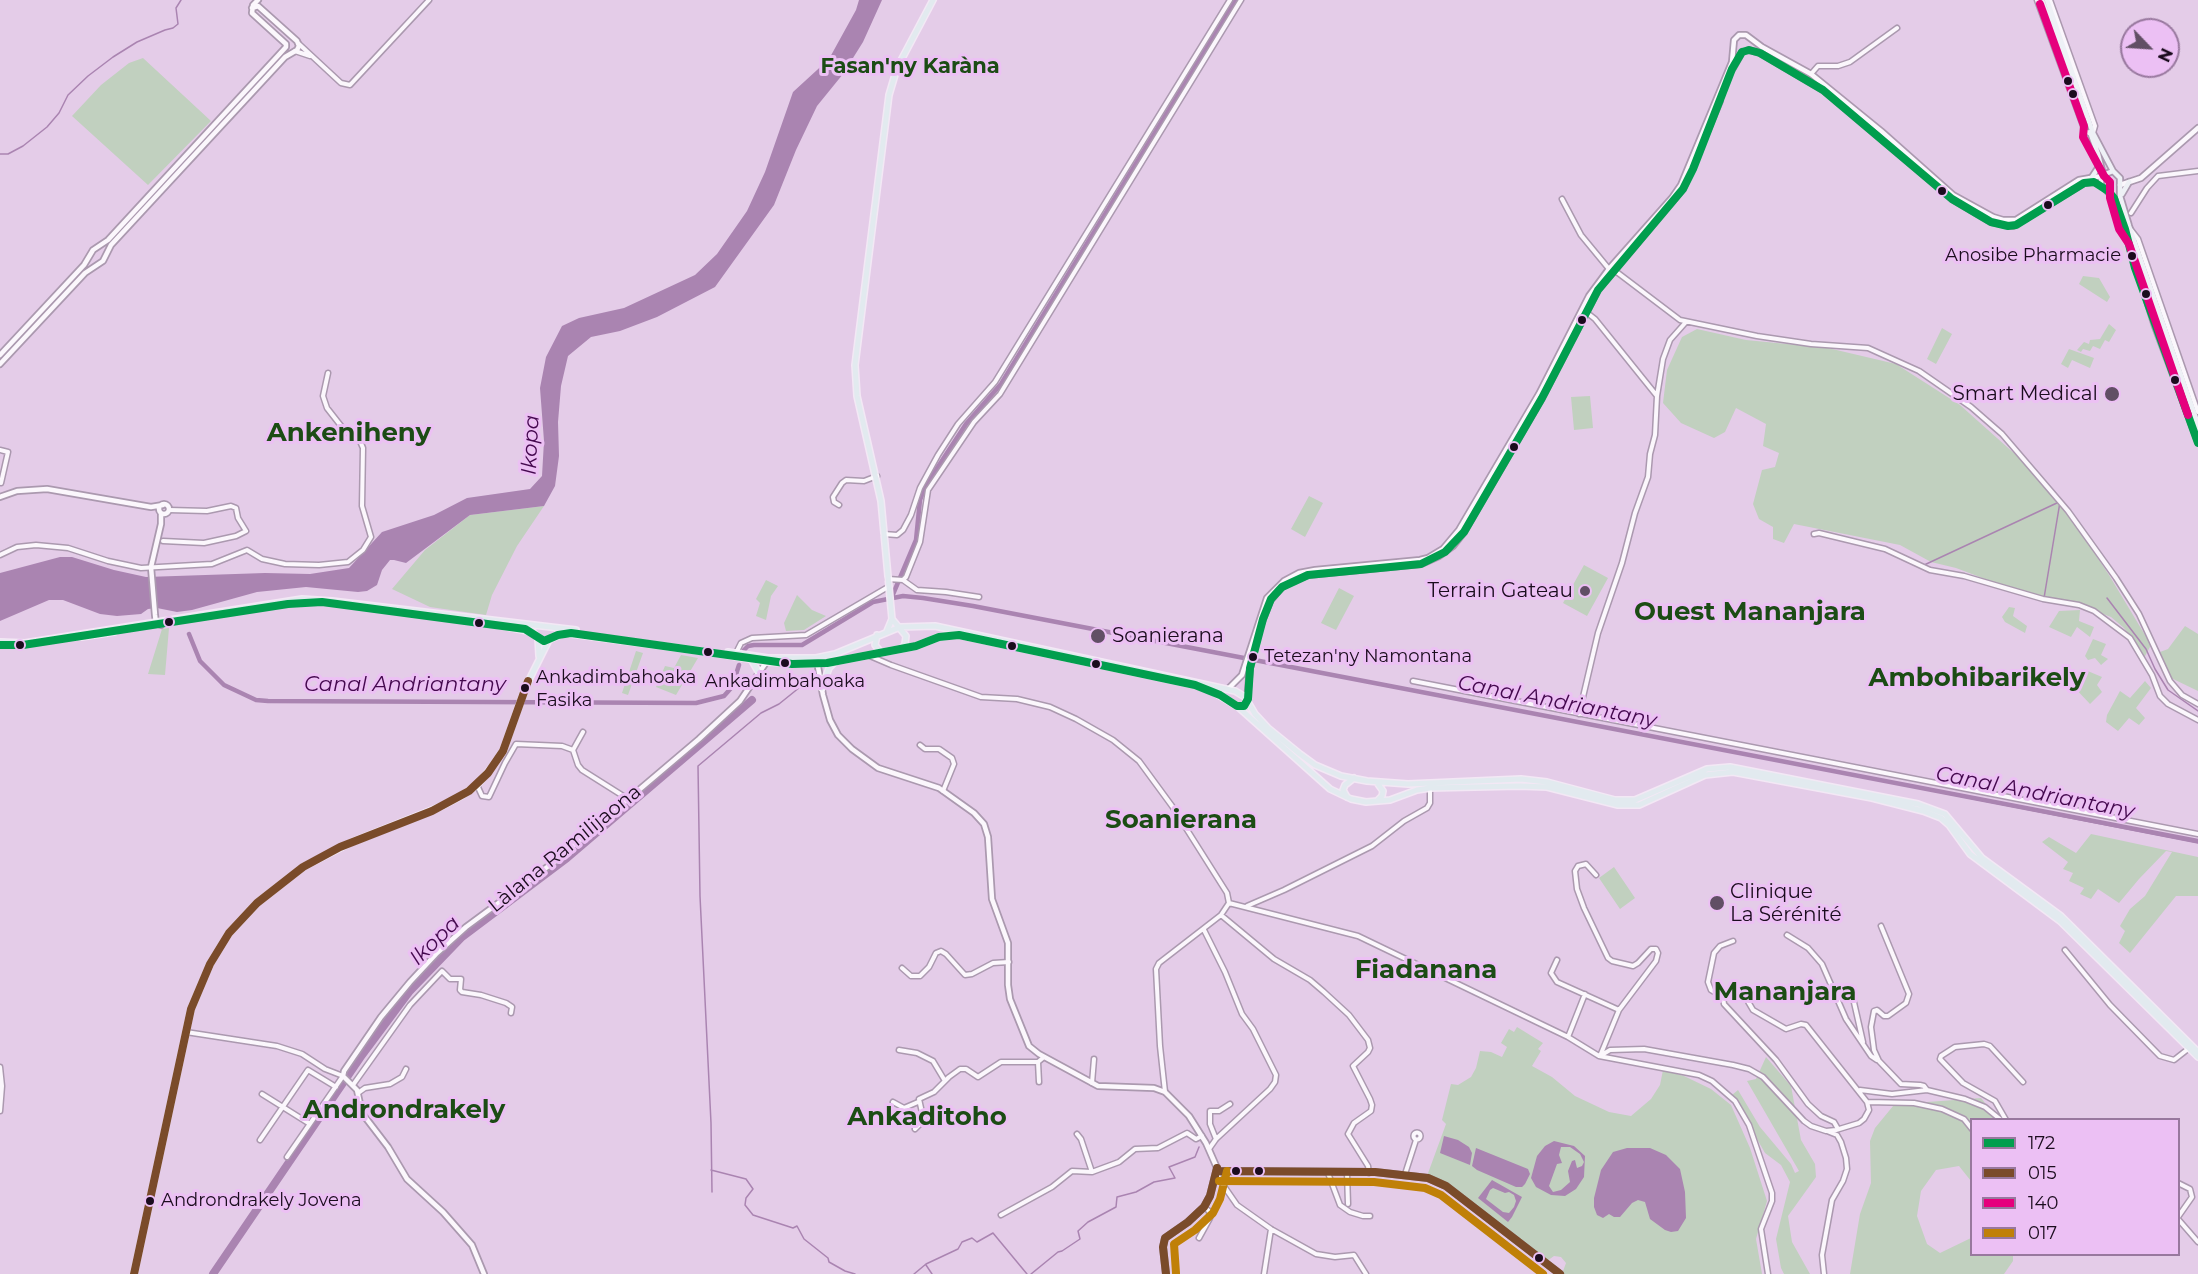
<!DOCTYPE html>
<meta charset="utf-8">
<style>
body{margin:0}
#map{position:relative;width:2198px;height:1274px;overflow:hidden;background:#e4cce8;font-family:Montserrat,sans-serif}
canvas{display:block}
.legend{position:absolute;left:1970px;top:1118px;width:210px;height:138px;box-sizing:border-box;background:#ecc0f4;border:2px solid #98789e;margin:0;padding:8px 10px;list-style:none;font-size:18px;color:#1b0c1e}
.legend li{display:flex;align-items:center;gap:12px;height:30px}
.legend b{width:30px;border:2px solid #98789e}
.north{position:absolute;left:2120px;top:18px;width:60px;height:60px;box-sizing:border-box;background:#ecc0f4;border:2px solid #98789e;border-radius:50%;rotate:115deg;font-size:16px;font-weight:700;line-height:24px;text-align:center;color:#1b0c1e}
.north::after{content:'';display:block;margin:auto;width:21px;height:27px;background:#614f65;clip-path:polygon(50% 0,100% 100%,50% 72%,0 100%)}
</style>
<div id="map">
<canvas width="2198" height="1274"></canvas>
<ul class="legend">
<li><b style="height:8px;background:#019e4e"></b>172</li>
<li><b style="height:8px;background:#7a4b2a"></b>015</li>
<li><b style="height:8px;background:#e5007d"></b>140</li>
<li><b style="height:8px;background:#c08008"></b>017</li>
</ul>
<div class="north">N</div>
</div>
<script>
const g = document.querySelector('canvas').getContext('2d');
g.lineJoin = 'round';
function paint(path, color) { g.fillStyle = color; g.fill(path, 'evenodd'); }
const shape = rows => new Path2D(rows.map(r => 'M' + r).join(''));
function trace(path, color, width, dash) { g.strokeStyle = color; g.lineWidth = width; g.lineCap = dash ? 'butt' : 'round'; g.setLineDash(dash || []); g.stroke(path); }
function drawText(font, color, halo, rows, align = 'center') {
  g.font = font + ' Montserrat,sans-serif'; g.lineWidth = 6; g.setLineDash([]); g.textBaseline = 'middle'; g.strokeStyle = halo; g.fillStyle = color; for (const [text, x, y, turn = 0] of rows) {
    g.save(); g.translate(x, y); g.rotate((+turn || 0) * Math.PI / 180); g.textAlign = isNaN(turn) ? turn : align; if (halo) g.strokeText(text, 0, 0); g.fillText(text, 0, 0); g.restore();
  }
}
const green = shape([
 [143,58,211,121,148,185,72,116,101,85,129,63],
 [2083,276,2099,278,2110,297,2107,302,2079,284],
 [2109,324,2116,330,2109,342,2105,340,2100,349,2093,346,2090,351,2083,349,2081,352,2077,350,2084,342,2089,344,2090,340,2100,339],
 [1942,328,1952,334,1936,364,1927,359],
 [1697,329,1746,340,1828,348,1896,364,1960,405,2025,463,2060,501,2109,575,2151,645,2144,658,2137,645,2124,628,2111,617,2076,604,2030,596,1956,568,1931,562,1900,545,1794,524,1784,543,1773,539,1773,527,1759,519,1753,504,1762,470,1775,467,1779,453,1763,446,1766,424,1736,408,1725,432,1714,438,1681,423,1663,403,1667,370,1682,337],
 [2069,349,2094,358,2090,368,2072,360,2068,368,2061,364],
 [1590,396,1593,428,1574,430,1571,397],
 [1309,496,1323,503,1305,537,1291,529],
 [544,506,517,546,492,595,486,615,430,607,392,589,425,550,470,515],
 [1584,565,1608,578,1587,616,1563,603],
 [766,580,778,586,771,596,766,620,756,616,760,603,756,599],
 [1339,588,1354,596,1336,630,1321,623],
 [797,595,812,610,826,616,804,630,786,631,784,623],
 [2009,607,2015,608,2013,616,2027,626,2025,633,2005,622,2002,617],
 [2080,610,2079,621,2094,627,2090,637,2077,627,2071,637,2049,627,2059,611],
 [2185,626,2198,634,2198,691,2171,678,2160,652,2168,649],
 [169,628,165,675,148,674,162,629],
 [2093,639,2106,644,2101,655,2108,659,2101,665,2095,658,2088,660,2085,656],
 [636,651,643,653,628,695,622,693],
 [681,655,698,658,676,695,656,687,665,666,674,668],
 [2083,669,2102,677,2097,685,2102,692,2090,704,2072,685],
 [2145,681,2151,688,2136,708,2145,718,2139,725,2129,718,2118,731,2106,722,2107,715,2120,691,2130,698],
 [2091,834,2198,857,2198,896,2176,896,2130,953,2119,943,2125,931,2120,926,2130,909,2145,896,2172,852,2166,851,2139,879,2119,903,2098,889,2091,899,2080,894,2084,888,2069,881,2073,873,2063,869,2068,862,2042,842,2049,837,2076,853],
 [1614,867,1635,898,1620,909,1599,878],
 [1517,1027,1543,1043,1538,1049,1541,1051,1532,1066,1552,1077,1575,1096,1609,1112,1631,1116,1651,1099,1660,1085,1663,1070,1684,1076,1711,1089,1731,1105,1750,1148,1767,1201,1756,1239,1762,1274,1562,1274,1566,1263,1561,1257,1554,1256,1547,1261,1467,1199,1427,1176,1446,1124,1442,1120,1451,1084,1458,1085,1471,1077,1476,1068,1480,1051,1491,1052,1502,1057,1507,1047,1501,1043,1509,1029,1514,1032],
 [1766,1057,1791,1086,1801,1140,1815,1164,1816,1177,1788,1216,1792,1242,1810,1274,1784,1274,1781,1268,1776,1239,1790,1182,1781,1165,1765,1153,1732,1095,1738,1090,1760,1127,1791,1164,1795,1173,1799,1171,1747,1081,1756,1079],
 [1981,1098,1998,1119,1972,1120,1971,1181,1959,1166,1936,1170,1921,1191,1917,1216,1927,1244,1940,1253,1971,1238,1972,1254,2013,1255,2013,1261,2004,1274,1850,1274,1860,1214,1871,1183,1870,1141,1875,1128,1898,1100,1914,1103]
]);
const water = shape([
 [859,0,882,0,863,42,843,74,817,106,796,150,774,205,715,287,657,317,620,331,591,337,568,356,561,386,558,422,559,456,555,486,544,506,470,515,406,563,394,560,390,560,382,570,377,585,367,591,358,592,306,587,257,592,192,610,177,612,157,608,148,609,141,614,117,616,100,614,63,600,49,600,0,621,0,573,60,557,72,557,114,570,146,577,265,573,310,574,349,568,382,532,434,515,467,498,530,489,542,476,544,441,540,388,546,357,562,326,579,318,624,308,695,275,717,254,747,211,765,172,793,92,829,59,856,10],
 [1444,1136,1458,1140,1469,1147,1472,1153,1470,1165,1440,1153],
 [1554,1141,1574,1146,1585,1156,1584,1177,1576,1189,1565,1196,1551,1195,1536,1187,1531,1178,1537,1156,1545,1146],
 [1561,1147,1570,1147,1580,1154,1584,1162,1582,1166,1577,1168,1575,1160,1572,1161,1568,1171,1570,1182,1561,1190,1553,1192,1549,1186,1557,1164,1562,1163,1559,1155],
 [1476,1148,1528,1169,1530,1174,1525,1184,1522,1187,1516,1187,1477,1170,1472,1166],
 [1627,1148,1650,1148,1666,1155,1680,1169,1685,1192,1686,1218,1678,1231,1671,1232,1665,1230,1650,1219,1645,1202,1638,1200,1632,1203,1620,1217,1614,1217,1609,1214,1603,1218,1597,1215,1594,1207,1594,1198,1601,1170,1613,1152],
 [1492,1180,1522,1197,1512,1217,1508,1222,1478,1198],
 [1493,1188,1505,1193,1509,1192,1514,1195,1516,1201,1514,1207,1509,1213,1503,1212,1486,1199,1490,1190]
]);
const stream = shape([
 [0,154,8,154,23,146,47,127,59,113,68,95,88,76,113,57,137,42,165,30,173,28,178,24,176,8,181,0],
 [1922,566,2059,502],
 [2044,598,2060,502],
 [2107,598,2146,649,2155,669,2168,690,2198,711],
 [1648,735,2198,843],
 [711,1170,746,1179,753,1189,746,1198,745,1205,753,1215,793,1228,797,1226,804,1239,828,1258,829,1262,845,1271,855,1274],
 [712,1192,711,1123,700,896,698,766,761,713,779,704,815,675],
 [926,1265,932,1274],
 [914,1274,926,1264,958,1249,962,1242,972,1238,977,1242,993,1233,1027,1274],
 [1031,1274,1058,1252,1062,1251,1080,1239,1078,1231,1088,1222,1116,1207,1117,1197,1136,1192,1154,1182,1175,1178,1169,1167,1195,1157,1199,1147]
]);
const canal = shape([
 [891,599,916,540,920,500,926,485,966,424,1001,384,1236,0],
 [189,634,200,661,224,685,256,700,268,701,696,703,724,696,732,687,739,665],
 [744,650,748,646,754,645,802,645,873,602,903,596,923,598,973,606,2198,841]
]);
const river = shape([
 [213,1274,362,1055,409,992,462,937,567,858,752,700]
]);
const minor = shape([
 [2037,0,2085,131,2091,134],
 [2050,0,2095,126,2093,133],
 [299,44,341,83,350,85,429,0],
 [295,51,310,56],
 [1811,74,1818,66,1838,66,1850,62,1897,28],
 [1562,199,1581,235,1609,269,1618,273,1680,320,1757,336,1811,344,1868,348,1919,371,1971,407,2002,434,2068,511,2116,578,2139,614,2170,681,2182,695,2198,704],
 [2131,213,2147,188,2158,176,2198,171],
 [2131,230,2138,239,2198,412],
 [2127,238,2154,325,2198,443],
 [1657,396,1663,359,1670,340,1686,322],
 [0,450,8,452,1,483],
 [839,505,834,502,833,497,842,483,846,480,864,481,877,476],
 [884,534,897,535,903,530,911,515,920,488,938,455,958,424,995,382,1230,0],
 [1814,534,1819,533,1885,549,1930,570,1964,576,2043,599,2079,605,2094,611,2130,638,2152,675,2160,696,2168,704,2198,720],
 [163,541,204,543,236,536,246,531,238,518,236,508,231,506,207,511,169,510],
 [0,555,17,547,36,545,68,548,108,561,141,568,212,564,247,550,262,559,285,564,319,565,348,562,363,550,371,537,362,506,363,448,360,441,345,431,327,408,323,396,328,373],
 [888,579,903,580,917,590,946,592,979,597],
 [903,580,906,577,920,542,928,490,974,422,1000,394,1241,0],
 [736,653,741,643,752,638,806,635,888,587],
 [870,656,891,665,981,697,1017,699,1050,707,1076,719,1113,740,1139,761,1172,806,1227,893,1229,903],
 [1413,681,2198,834],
 [1579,714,1598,633,1622,563,1635,513,1648,477,1650,454,1655,435,1657,396,1595,319,1586,312],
 [583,732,573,750,578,765,582,770,628,799],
 [920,745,925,749,939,749,952,758,954,764,943,791],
 [477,785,482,796,489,797,505,763,516,744,562,746,573,750],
 [1596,875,1586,864,1578,866,1575,871,1577,889,1584,908,1608,958,1612,961,1633,966,1638,963,1651,949,1656,949,1658,953,1656,961,1619,1010,1600,1056],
 [1229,903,1358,936,1568,1037,1599,1056,1699,1075,1712,1081,1735,1101,1749,1125,1772,1193,1772,1201,1761,1229,1768,1274],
 [1247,906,1284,890,1372,846,1404,821,1427,808,1430,803,1430,788],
 [1221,915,1274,959,1310,980,1324,992,1349,1015,1368,1040,1370,1048,1368,1052,1353,1066,1370,1099,1372,1105,1371,1111,1354,1123,1348,1134,1368,1166,1369,1173],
 [1881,926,1909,994,1906,1003,1888,1016,1884,1016,1877,1010,1874,1011,1871,1027,1874,1050,1879,1061,1901,1084,1920,1085,1924,1086,1927,1090],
 [1204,930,1225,972,1242,1014,1253,1029,1276,1075,1275,1082,1270,1089,1216,1139,1209,1149],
 [1787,935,1808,948,1822,964,1846,1019,1871,1056,1877,1060],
 [2065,950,2110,1005,2160,1056,2174,1060,2188,1049],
 [1557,960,1551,973,1557,982,1619,1010],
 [902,968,911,976,920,976,929,967,936,953,941,951,946,954,965,975,972,974,993,963,1009,962],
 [1723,997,1724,1004,1776,1060,1808,1104,1821,1116,1834,1122,1838,1129],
 [1853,998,1863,1042],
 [186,1032,277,1046,302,1054,325,1069,343,1076,287,1157],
 [1568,1037,1585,994],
 [899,1050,917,1053,933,1061,945,1081],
 [1600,1056,1610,1050,1644,1049,1733,1065,1749,1069,1763,1077,1804,1121,1811,1126,1826,1131,1836,1130,1859,1123,1864,1119,1869,1110,1867,1102,1806,1025,1801,1024,1786,1029,1753,1010,1743,993,1734,991,1723,997,1711,990,1708,982,1714,953,1720,946,1733,941],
 [1038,1062,1039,1082],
 [0,1067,2,1086,0,1111],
 [1092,1083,1094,1059],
 [353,1085,410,1005,442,971,450,979,461,979,460,990,462,992,481,995,506,1003,512,1007,511,1013],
 [1860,1090,1892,1094,1927,1090,1965,1099,1985,1107,2001,1120],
 [1165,1092,1160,1046,1156,969,1159,963,1221,915,1229,903],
 [358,1093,365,1088,390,1084,402,1077,406,1069],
 [262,1094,310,1124],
 [893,1102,904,1108,918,1102],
 [1867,1102,1914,1103,1942,1109,1964,1119,1972,1129],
 [2006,1120,1995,1101,1963,1083,1940,1059,1941,1056,1955,1047,1984,1044,1990,1046,2023,1082],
 [915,1129,921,1123,923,1117,919,1099,934,1092,949,1077,960,1069,966,1069,978,1077,1001,1062,1038,1062,1044,1057],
 '1413.5 1136a3.5 3.5 0 1 1 7 0a3.5 3.5 0 1 1-7 0Z',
 [1077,1134,1081,1139,1092,1172,1119,1162,1135,1149,1158,1148,1187,1133,1196,1139,1202,1136],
 [1216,1139,1210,1124,1210,1111,1219,1111,1230,1104],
 [260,1140,308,1070,336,1087],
 [1218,1173,1219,1179,1237,1205,1271,1229,1316,1254,1335,1257,1354,1255,1366,1274],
 [1328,1173,1340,1205,1350,1212,1363,1216,1370,1216],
 [1347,1173,1348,1204],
 [1405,1174,1416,1140],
 [2178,1183,2190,1189,2192,1197,2178,1217],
 [1001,1215,1052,1187,1072,1171,1092,1172],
 [2178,1219,2198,1242],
 [1199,1238,1210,1218,1209,1211,1204,1207],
 [1264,1274,1271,1229],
 [1824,1274,1822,1255,1832,1200,1843,1181,1847,1169,1846,1158,1841,1142,1837,1135,1827,1131]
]);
const tertiary = shape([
 [1749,50,1760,53,1823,90,1952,199,1991,222,2013,226,2084,183,2094,182,2101,185],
 [1733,68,1742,52],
 [2120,185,2141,178,2198,128],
 [0,355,84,265,93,250,108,240,286,47,286,44,252,13,253,5,258,0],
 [0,364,85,273,103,261,111,245,285,57,297,50,299,46,297,41,258,6,252,8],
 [0,497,17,491,47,489,151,507,163,505],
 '159 509a5 5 0 1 1 10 0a5 5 0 1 1-10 0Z',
 [161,625,156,623,155,615,151,567,161,524,161,513],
 [817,661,823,695,830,720,838,735,852,749,878,768,939,788,974,813,984,824,988,837,992,899,1008,943,1008,985,1010,999,1029,1046,1039,1054,1098,1086,1154,1088,1165,1092,1189,1116,1206,1143,1217,1168,1210,1196,1204,1207,1188,1222,1165,1238,1163,1247,1166,1274],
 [1228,689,1242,675,1267,598,1284,581,1299,573,1315,570,1420,560,1428,558,1443,549,1459,530,1539,394,1589,296,1609,269,1672,198,1681,185,1732,62,1734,40,1739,35,1746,35,1762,47,1811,74,1881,131,1953,195,1993,217,2003,220,2016,220,2079,180,2102,176],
 [1247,700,1250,668,1260,627,1270,601,1282,587,1292,581,1308,575,1421,564,1439,556,1453,546,1464,532,1542,398,1598,290,1683,189,1720,101],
 [1219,1171,1375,1172,1428,1178,1446,1186,1560,1274],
 [484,1274,472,1245,443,1212,407,1179,388,1147,362,1113,357,1090,343,1076,344,1071,381,1017,410,982,437,953,466,927,554,862,699,739,740,701,767,661]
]);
const secondary = shape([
 [2042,0,2084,116],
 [2047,0,2093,133,2113,171,2120,178,2120,196,2129,226,2198,424],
 [2090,132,2098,154,2103,175],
 [2113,171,2103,175,2101,179,2101,185,2114,198,2117,205,2198,433],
 [2092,177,2098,168,2099,160],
 [2122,194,2129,182]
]);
const primary = shape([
 [892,619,906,636,905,644,903,647],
 [497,625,533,632,538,638,539,656],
 [887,631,892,619,881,501,857,396,855,365,889,95,897,68,933,0],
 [877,635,875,645,880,651],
 [81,637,114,632],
 [0,642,25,643,302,599,332,601,576,630],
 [728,652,768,658,816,658,835,654,900,627,935,626,1235,691,1245,697,1255,714,1268,728,1300,754,1315,765,1341,776,1367,781,1408,784,1521,779,1547,782,1615,800,1635,800,1707,769,1730,767,1918,804,1945,814,1982,858,2061,916,2198,1052],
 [751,659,759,673],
 [822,688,829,668,836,661],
 [1347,797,1343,790,1345,785,1354,778],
 [1377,801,1382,796,1383,791,1378,784],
 [134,1274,191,1009,210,964,229,933,257,903,303,867,352,842,442,806,461,796,477,785,492,767,503,751,526,686,549,640,564,633,708,652,767,662,804,664,827,663,916,646,939,637,959,635,1195,685,1210,690,1237,706,1330,789,1351,799,1366,802,1390,800,1417,790,1430,788,1519,786,1547,787,1618,805,1639,805,1705,775,1733,772,1872,798,1923,811,1941,818,1949,825,1970,854,2060,921,2198,1057]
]);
const bus1 = shape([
 [0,645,23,645,288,604,322,602,525,629,544,641,558,635,571,633,792,664,827,663,916,646,939,637,959,635,1195,685,1220,695,1237,706,1244,706,1248,699,1250,668,1263,619,1271,599,1282,587,1308,575,1421,564,1445,552,1464,532,1542,398,1598,290,1683,189,1693,169,1732,69,1742,52,1749,50,1760,53,1823,90,1952,199,1991,222,2008,226,2016,225,2084,183,2094,182,2108,191,2114,198,2125,229,2135,268,2198,443]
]);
const bus2 = shape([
 [1219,1171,1375,1172,1428,1178,1446,1186,1560,1274],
 [134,1274,191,1009,210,964,229,933,257,903,303,867,340,847,432,811,469,791,488,773,503,751,528,681],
 [1166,1274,1163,1247,1165,1238,1188,1222,1204,1207,1210,1196,1217,1168]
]);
const bus3 = shape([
 [2040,4,2084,126,2083,137,2104,176,2110,182,2110,198,2119,229,2129,244,2188,415]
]);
const bus4 = shape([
 [1219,1181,1374,1182,1425,1188,1441,1195,1543,1274],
 [1176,1273,1174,1244,1195,1230,1213,1213,1220,1199,1227,1171]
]);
const markers = [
 [2068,81,5,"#1b0c1e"],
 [2073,94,5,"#1b0c1e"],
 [1942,191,5,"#1b0c1e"],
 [2048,205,5,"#1b0c1e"],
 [2132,256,5,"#1b0c1e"],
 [2146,294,5,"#1b0c1e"],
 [1582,320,5,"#1b0c1e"],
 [2175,380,5,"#1b0c1e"],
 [2112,394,8,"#614f65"],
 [1514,447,5,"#1b0c1e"],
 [1585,591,6,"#614f65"],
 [169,622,5,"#1b0c1e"],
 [479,623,5,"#1b0c1e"],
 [1098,636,8,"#614f65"],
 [20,645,5,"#1b0c1e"],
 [1012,646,5,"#1b0c1e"],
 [708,652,5,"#1b0c1e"],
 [1253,657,5,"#1b0c1e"],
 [785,663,5,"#1b0c1e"],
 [1096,664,5,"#1b0c1e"],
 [525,688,5,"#1b0c1e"],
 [1717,903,8,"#614f65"],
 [1236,1171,5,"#1b0c1e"],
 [1259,1171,5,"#1b0c1e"],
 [150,1201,5,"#1b0c1e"],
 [1539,1258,5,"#1b0c1e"]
];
const busNames = [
 ["Anosibe Pharmacie",2121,256,"right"],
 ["Tetezan'ny Namontana",1264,657],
 ["Ankadimbahoaka",536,678],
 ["Fasika",536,701],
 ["Ankadimbahoaka",785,682,"center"],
 ["Androndrakely Jovena",161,1201]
];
const poiNames = [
 ["Smart Medical",2098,394],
 ["Terrain Gateau",1573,591],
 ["Soanierana",1112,636,"left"],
 ["Clinique",1730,892,"left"],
 ["La Sérénité",1730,915,"left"]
];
const streetNames = [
 ["Làlana Ramilijaona",565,849,-39]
];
const neighbourhoodNames = [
 ["Fasan'ny Karàna",910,67]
];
const waterNames = [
 ["Ikopa",531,445,-87],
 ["Canal Andriantany",405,685],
 ["Canal Andriantany",1557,702,11],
 ["Canal Andriantany",2035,793,11],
 ["Ikopa",435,941,-44]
];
const districtNames = [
 ["Ankeniheny",349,433],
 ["Ouest Mananjara",1750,612],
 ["Ambohibarikely",1977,678],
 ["Soanierana",1181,820],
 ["Fiadanana",1426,970],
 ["Mananjara",1785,992],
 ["Androndrakely",404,1110],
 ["Ankaditoho",927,1117]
];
paint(green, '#c1d0bf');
paint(water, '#aa84b1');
trace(stream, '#aa84b1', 1.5);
trace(canal, '#aa84b1', 4.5);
trace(river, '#aa84b1', 8);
trace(minor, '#ab99af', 7);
trace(tertiary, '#ab99af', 8);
trace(secondary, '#ab99af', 8);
trace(primary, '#f3e8f5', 8);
trace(minor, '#fbf7fc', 4);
trace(tertiary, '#fbf7fc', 4.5);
trace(secondary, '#eef1f6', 4.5);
trace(primary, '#e2eaef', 5);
trace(bus1, '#019e4e', 8);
trace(bus2, '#7a4b2a', 8);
trace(bus3, '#e5007d', 8);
trace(bus4, '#c08008', 8);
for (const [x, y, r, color] of markers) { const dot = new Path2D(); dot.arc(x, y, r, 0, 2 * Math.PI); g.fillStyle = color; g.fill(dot); trace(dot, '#ecc0f4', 2); }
drawText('18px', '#1b0c1e', '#ecc0f4', busNames, 'left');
drawText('20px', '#1b0c1e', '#ecc0f4', poiNames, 'right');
drawText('20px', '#1b0c1e', '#ecc0f4', streetNames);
drawText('bold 21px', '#1c4c15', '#ecc0f4', neighbourhoodNames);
drawText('italic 21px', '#44084e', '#ecc0f4', waterNames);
drawText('bold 26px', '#1c4c15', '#ecc0f4', districtNames);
</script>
